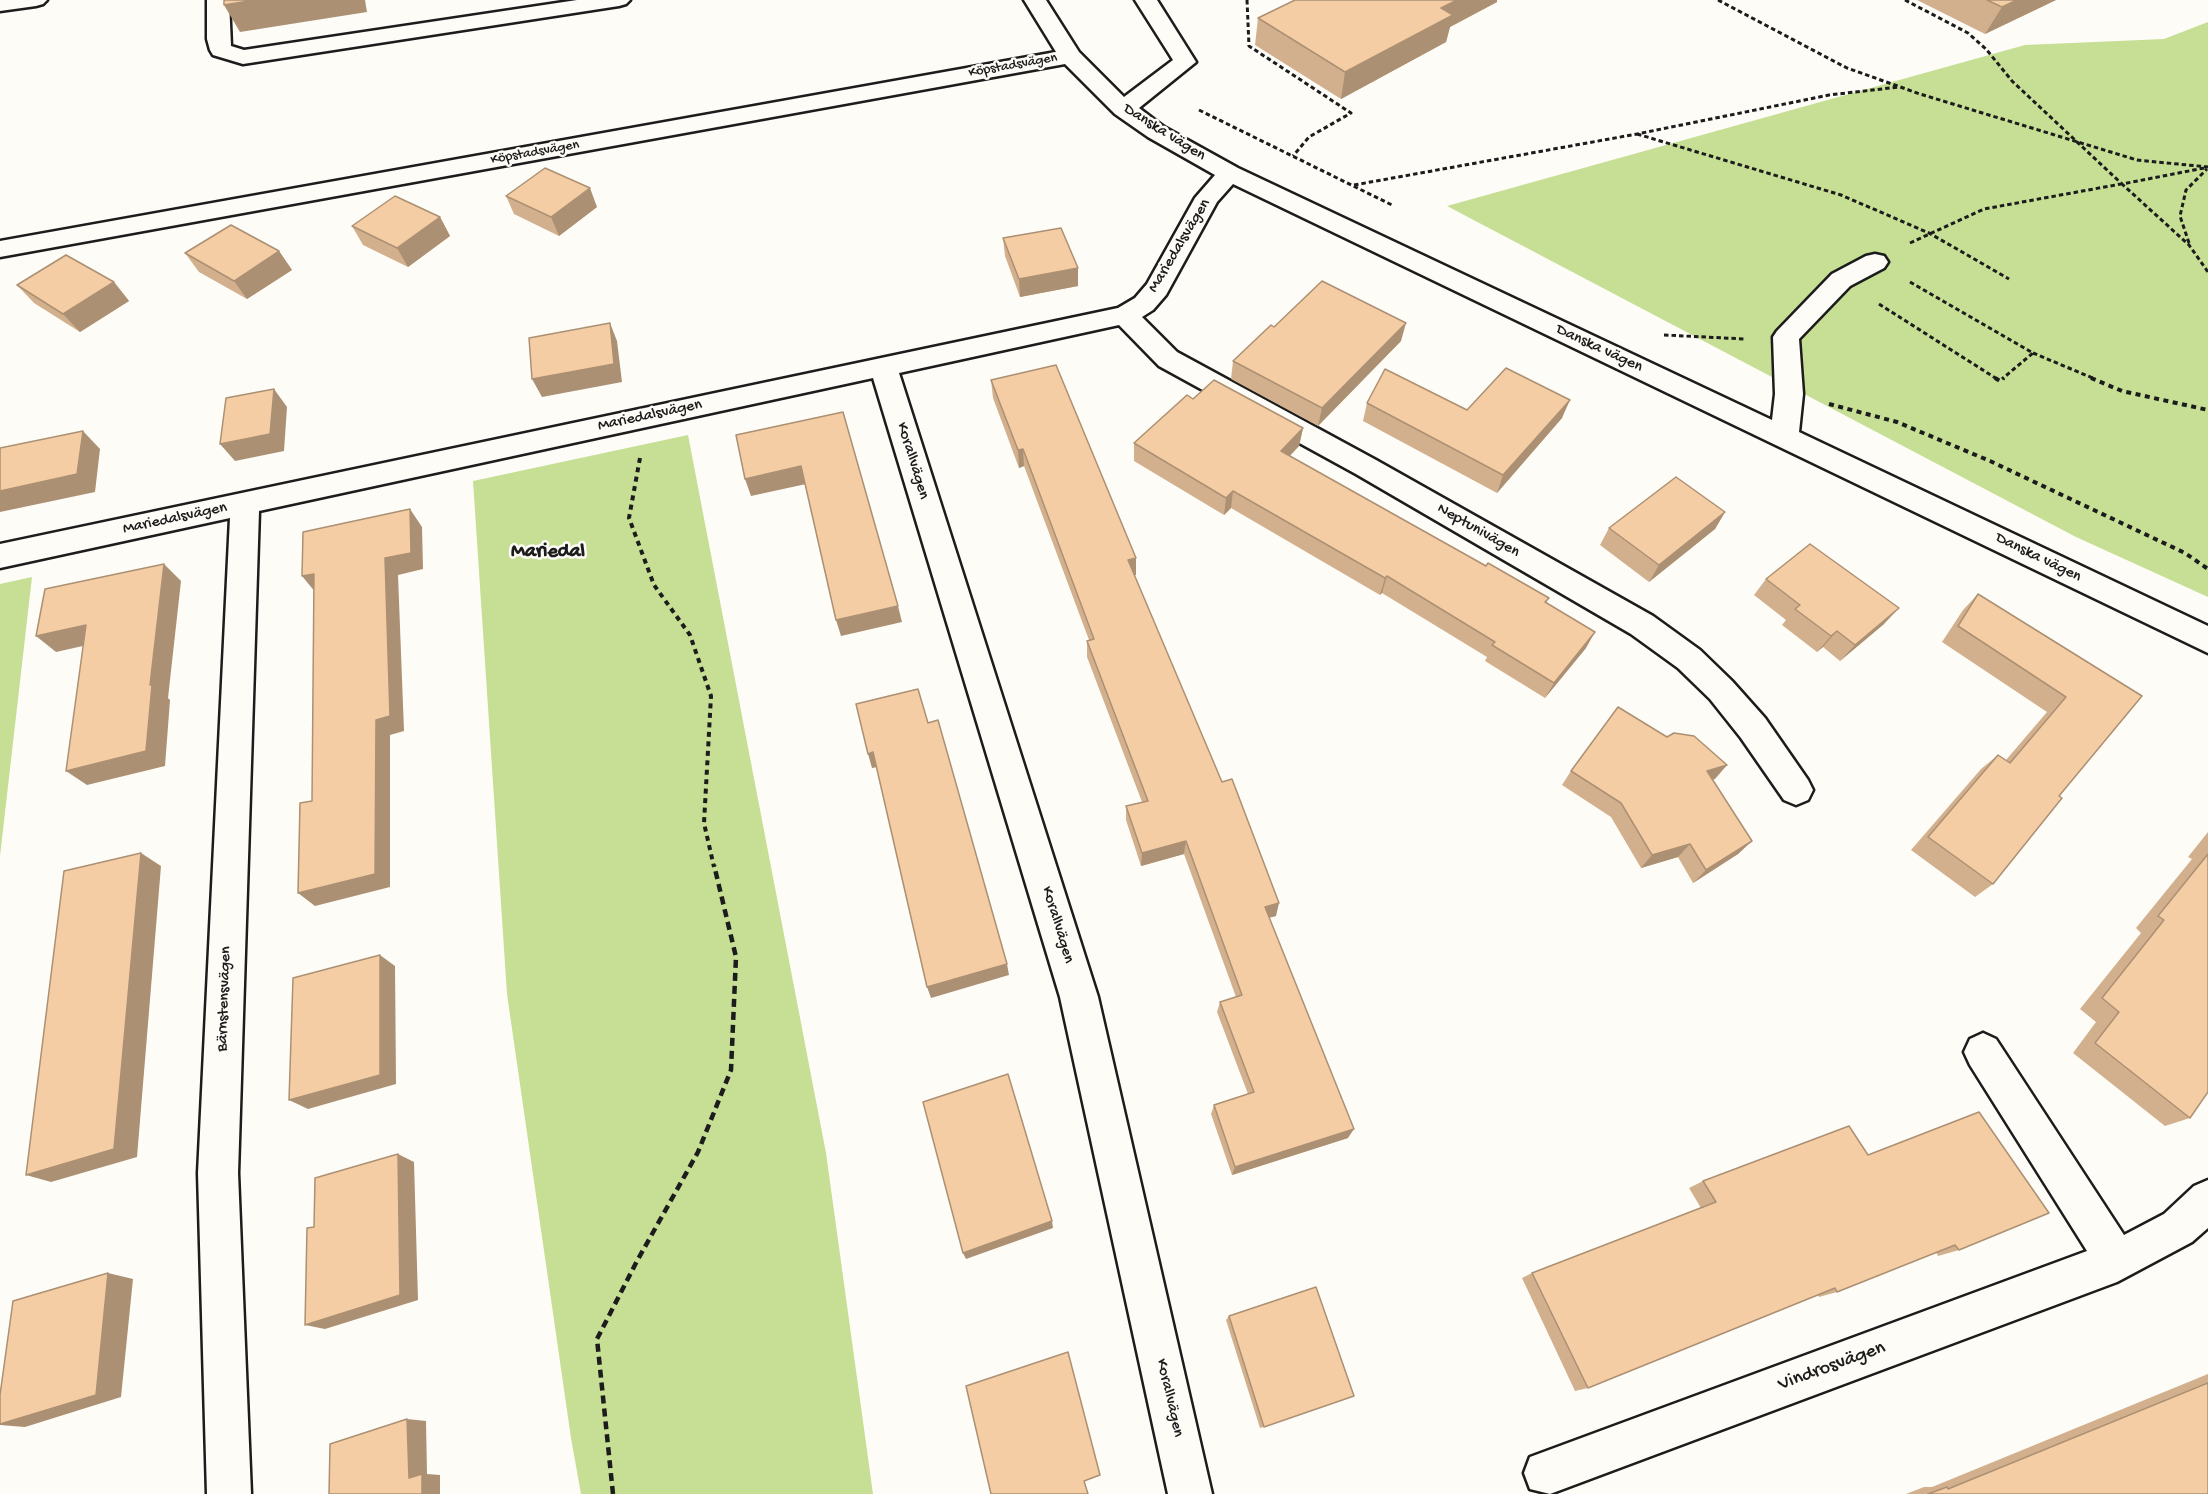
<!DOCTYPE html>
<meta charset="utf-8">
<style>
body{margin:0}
canvas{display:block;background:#fdfcf7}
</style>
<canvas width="2208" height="1494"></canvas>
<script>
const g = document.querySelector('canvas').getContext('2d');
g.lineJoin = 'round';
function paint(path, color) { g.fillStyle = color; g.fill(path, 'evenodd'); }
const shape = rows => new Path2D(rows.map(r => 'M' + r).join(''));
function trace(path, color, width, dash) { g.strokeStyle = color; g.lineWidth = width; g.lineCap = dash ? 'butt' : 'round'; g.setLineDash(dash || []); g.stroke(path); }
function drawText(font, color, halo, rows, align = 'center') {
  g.font = font + ' "Gochi Hand",sans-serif'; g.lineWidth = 5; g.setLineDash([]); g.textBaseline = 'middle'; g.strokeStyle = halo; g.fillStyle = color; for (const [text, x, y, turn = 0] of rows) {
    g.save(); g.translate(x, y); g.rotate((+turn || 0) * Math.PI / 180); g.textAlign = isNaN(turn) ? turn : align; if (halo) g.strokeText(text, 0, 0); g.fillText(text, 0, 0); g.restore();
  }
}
const green = shape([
 [2208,22,2208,597,2076,537,1447,206,2025,45,2164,39],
 [688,435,826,1153,873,1494,581,1494,571,1438,507,994,473,481],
 [32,577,0,856,0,584]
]);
const pathFar2 = shape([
 [1247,0,1249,46,1351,113,1309,137,1293,156],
 [1718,0,1847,68,1920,94,2137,160,2208,167],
 [1905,0,1968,33,1986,49,2012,81,2122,184],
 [1199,110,1394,206],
 [1637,134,1841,195,1929,233,2009,279],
 [2204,168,2122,184,2189,245,2208,272],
 [1354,185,1637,134,1829,95,1899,87],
 [1910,243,1984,209,2121,184],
 [2189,243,2180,216,2186,190,2207,169],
 [1910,282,2033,353,2002,379],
 [1879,304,1997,379],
 [1664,335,1744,339],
 [2033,353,2095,379]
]);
const pathFar1 = shape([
 [1995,378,2000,381,2004,378],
 [2091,378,2122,391,2208,410],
 [1829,404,1897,422,1990,461,2185,553,2208,569],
 [640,458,629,518,654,585,690,635,711,696,704,823,714,867]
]);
const path = shape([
 [613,1494,597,1339,637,1261,698,1152,731,1070,736,957,714,865]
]);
const minor = shape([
 [0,0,47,0,43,4,36,6,0,11,0,0],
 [207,0,229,0,231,46,244,50,577,0,630,0,626,4,619,6,243,64,213,55,210,50,207,39,207,0],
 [1024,0,1046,0,1079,52,1124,97,1173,60,1135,0,1157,0,1196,62,1139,108,1164,127,1238,168,1772,420,1775,394,1773,337,1777,331,1832,274,1866,256,1875,254,1884,256,1888,262,1884,268,1850,286,1799,339,1803,394,1799,432,2208,626,2208,653,1233,184,1217,202,1166,295,1153,310,1142,317,1177,352,1376,460,1653,616,1700,650,1732,681,1765,718,1808,780,1813,790,1808,800,1796,805,1784,800,1741,738,1710,699,1678,668,1631,634,1356,474,1159,366,1119,325,899,373,1098,997,1212,1494,1168,1494,1060,997,873,378,259,511,238,1173,251,1494,207,1494,198,1173,230,518,0,568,0,544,1118,308,1135,298,1147,284,1195,198,1215,175,1148,137,1115,114,1065,64,0,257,0,241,1056,52,1024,0],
 [1983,1033,1996,1039,2124,1235,2164,1214,2194,1186,2208,1180,2208,1228,2192,1242,2117,1282,1550,1494,1530,1489,1524,1473,1530,1457,2087,1251,1970,1065,1964,1052,1970,1039,1983,1033]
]);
const wall = shape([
 [1295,0,1497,0,1497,2,1450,27,1446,42,1341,99,1255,45,1258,18],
 [1917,0,2056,0,1985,34],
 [506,196,597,207,559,236,514,214],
 [440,217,450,236,408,267,363,245,352,226],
 [1003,238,1078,286,1020,297,1005,256],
 [279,251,292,270,247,299,199,272,185,253],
 [114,282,129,301,80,332,34,303,17,285],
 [1274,327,1401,341,1318,426,1231,379,1233,361],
 [991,380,1136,575,1134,575,1276,916,1269,917,1348,1138,1232,1175,1211,1114,1214,1105,1248,1094,1217,1012,1220,1002,1236,997,1184,854,1141,866,1126,820,1126,806,1142,802,1087,657,1087,641,1089,640,1024,466,1019,468,993,398],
 [1193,399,1303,428,1299,446,1290,456,1486,566,1549,598,1546,603,1586,648,1545,698,1485,661,1487,657,1382,593,1380,595,1231,508,1224,515,1134,461,1134,443],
 [1367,403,1467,410,1562,418,1497,493,1363,421],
 [1725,512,1715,529,1649,582,1600,545,1609,528],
 [1766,579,1884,624,1840,661,1823,647,1817,652,1782,625,1786,620,1754,595],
 [1978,594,2142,696,2059,796,1993,884,1975,897,1911,850,1981,769,1998,755,2006,760,2047,712,1942,642,1963,610],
 [1667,737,1727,765,1713,780,1752,841,1738,854,1693,883,1678,857,1641,868,1611,817,1562,785,1571,771],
 [2208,832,2208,1092,2190,1118,2165,1126,2073,1053,2096,1022,2080,1009,2141,933,2136,928,2192,859,2188,857],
 [1979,1112,1959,1250,1938,1256,1936,1252,1837,1292,1819,1297,1818,1295,1588,1388,1575,1391,1522,1278,1532,1273,1701,1208,1689,1188,1703,1181,1868,1155],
 [1229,1316,1354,1396,1260,1428,1226,1320],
 [2208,1374,2208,1494,1906,1494,1924,1487,1932,1487]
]);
const shadedWall = shape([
 [255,0,365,0,367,12,240,32,224,5],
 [1457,0,1497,0,1497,2,1450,27,1446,42,1341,99,1345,72,1441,8],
 [2017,0,2056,0,1985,34,2002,7],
 [590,188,597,207,559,236,551,217],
 [440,217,450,236,408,267,397,248],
 [279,251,292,270,247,299,234,281],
 [1078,268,1078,286,1020,297,1019,279],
 [114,282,129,301,80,332,63,314],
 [610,323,617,341,622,382,542,397,532,379],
 [1406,323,1401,341,1318,426,1322,408],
 [274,389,287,407,284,451,235,461,220,444],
 [1570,400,1562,418,1497,493,1503,475],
 [1303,428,1299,446,1278,468,1281,451],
 [83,431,100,449,95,492,0,512,0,491],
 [1023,449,1024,466,1019,468,1018,450],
 [801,466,806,484,751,496,745,479],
 [1233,491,1231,508,1224,515,1226,498],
 [410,509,422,527,423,569,398,575,404,731,390,735,390,887,315,906,298,893,376,720,385,558],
 [1725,512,1715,529,1649,582,1659,565],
 [1136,558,1136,575,1127,577,1128,560],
 [164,564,181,581,168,698,170,700,165,766,87,785,66,771,150,685],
 [314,574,316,593,302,576],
 [1387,576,1382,593,1380,595,1385,578],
 [898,606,902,622,841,636,836,620],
 [1899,608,1884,624,1840,661,1855,645],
 [86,625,105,641,56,652,36,636],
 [1837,631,1823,647,1817,652,1831,636],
 [1595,632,1586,648,1545,698,1554,683],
 [873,752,878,767,872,768,868,754],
 [1727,765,1715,779,1695,785,1707,771],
 [1186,841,1184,854,1141,866,1142,853],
 [1752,841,1738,854,1693,883,1706,870],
 [1690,844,1678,857,1641,868,1652,855],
 [141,853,161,866,137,1157,51,1182,26,1175],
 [1279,903,1276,916,1261,920,1265,907],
 [380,955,395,966,396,1084,308,1109,289,1100],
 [1007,964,1009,975,931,998,927,987],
 [1354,1129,1348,1138,1232,1175,1235,1167],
 [398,1154,414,1162,418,1300,325,1329,305,1325],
 [1052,1221,1053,1228,966,1259,963,1253],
 [108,1273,133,1279,121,1397,25,1427,0,1425,0,1424],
 [407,1419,426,1421,427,1474,440,1475,440,1494,422,1494,409,1478]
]);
const building = shape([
 [224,0,255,0,224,5,224,0],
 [1295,0,1457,0,1441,8,1453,15,1345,72,1258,18,1295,0],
 [1987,0,2017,0,2002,7,1987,0],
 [545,168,590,188,551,217,506,196,545,168],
 [395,196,440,217,397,248,352,226,395,196],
 [231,225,279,251,234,281,185,253,231,225],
 [1061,228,1078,268,1019,279,1003,238,1061,228],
 [66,255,114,282,63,314,17,285,66,255],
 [1322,281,1406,323,1322,408,1233,361,1271,325,1274,327,1322,281],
 [610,323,614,364,532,379,529,338,610,323],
 [1056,365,1136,558,1128,560,1222,782,1232,779,1279,903,1265,907,1354,1129,1235,1167,1214,1105,1254,1092,1220,1002,1242,995,1186,841,1142,853,1126,806,1148,801,1087,641,1094,639,1023,449,1018,450,991,380,1056,365],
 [1506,368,1570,400,1503,475,1367,403,1385,369,1467,410,1506,368],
 [1214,380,1303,428,1281,451,1486,566,1488,563,1549,598,1545,602,1595,632,1554,683,1492,645,1495,642,1387,576,1385,578,1233,491,1226,498,1134,443,1187,395,1193,399,1214,380],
 [274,389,270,434,220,444,226,398,274,389],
 [843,412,898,606,836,620,801,466,745,479,736,435,843,412],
 [83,431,77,474,0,491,0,448,83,431],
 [1676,477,1725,512,1659,565,1609,528,1676,477],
 [410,509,411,553,385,558,390,716,376,720,375,874,298,893,300,803,312,801,314,574,302,576,303,532,410,509],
 [1810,544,1899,608,1855,645,1837,631,1831,636,1795,609,1800,605,1766,579,1810,544],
 [164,564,150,685,152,685,146,751,66,771,86,625,36,636,45,589,164,564],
 [1978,594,2142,696,2059,796,2062,798,1993,884,1928,837,1998,755,2010,763,2066,697,1958,626,1978,594],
 [918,689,928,723,938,720,1007,964,927,987,873,752,868,754,856,704,918,689],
 [1618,707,1667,737,1674,733,1694,736,1727,765,1707,771,1752,841,1706,870,1690,844,1652,855,1621,803,1571,771,1618,707],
 [141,853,114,1149,26,1175,64,871,141,853],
 [2208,854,2208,1092,2190,1118,2095,1043,2119,1012,2102,998,2164,920,2158,916,2208,854],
 [380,955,380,1075,289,1100,293,978,380,955],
 [1008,1074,1052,1221,963,1253,923,1102,1008,1074],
 [1979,1112,2049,1213,1959,1250,1955,1245,1837,1292,1835,1288,1588,1388,1532,1273,1716,1202,1703,1181,1849,1126,1868,1155,1979,1112],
 [398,1154,400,1295,305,1325,307,1228,314,1227,315,1178,398,1154],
 [108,1273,96,1395,0,1424,0,1395,13,1301,108,1273],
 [1316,1287,1354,1396,1264,1427,1229,1316,1316,1287],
 [1068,1352,1100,1475,1084,1481,1088,1494,991,1494,966,1386,1068,1352],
 [2208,1383,2208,1494,1928,1494,1947,1487,1948,1489,2208,1383],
 [407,1419,409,1478,422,1474,422,1494,329,1494,330,1444,407,1419]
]);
const farStreetnames = [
 ["Köpstadsvägen",1013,66,-10],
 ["Köpstadsvägen",535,153,-10]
];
const streetNames = [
 ["Danska vägen",1164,133,32],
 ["Mariedalsvägen",1180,246,-59],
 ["Danska vägen",1599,349,25],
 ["Mariedalsvägen",650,416,-12],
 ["Korallvägen",912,461,73],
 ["Mariedalsvägen",175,519,-12],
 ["Neptunivägen",1478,531,30],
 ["Danska vägen",2038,558,26],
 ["Korallvägen",1057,925,73],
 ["Bärnstensvägen",225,999,-88],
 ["Korallvägen",1169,1398,77]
];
const quarterNames = [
 ["Mariedal",548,553]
];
const nearStreetnames = [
 ["Vindrosvägen",1832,1367,-20]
];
paint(green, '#c6df95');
trace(minor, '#1c1c1c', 5);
trace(pathFar2, '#1c1c1c', 3, [4.5, 3]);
trace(pathFar1, '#1c1c1c', 4, [5, 4.5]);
trace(path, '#1c1c1c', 4.5, [8, 5]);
paint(minor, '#fdfcf7');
paint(wall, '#d3b08d');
paint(shadedWall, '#ac9073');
paint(building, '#f5cda4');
trace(building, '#ac9073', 1.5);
drawText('14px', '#1c1c1c', '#fdfcf7', farStreetnames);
drawText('16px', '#1c1c1c', '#fdfcf7', streetNames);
drawText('bold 20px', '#1c1c1c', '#fdfcf7', quarterNames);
drawText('20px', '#1c1c1c', '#fdfcf7', nearStreetnames);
</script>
